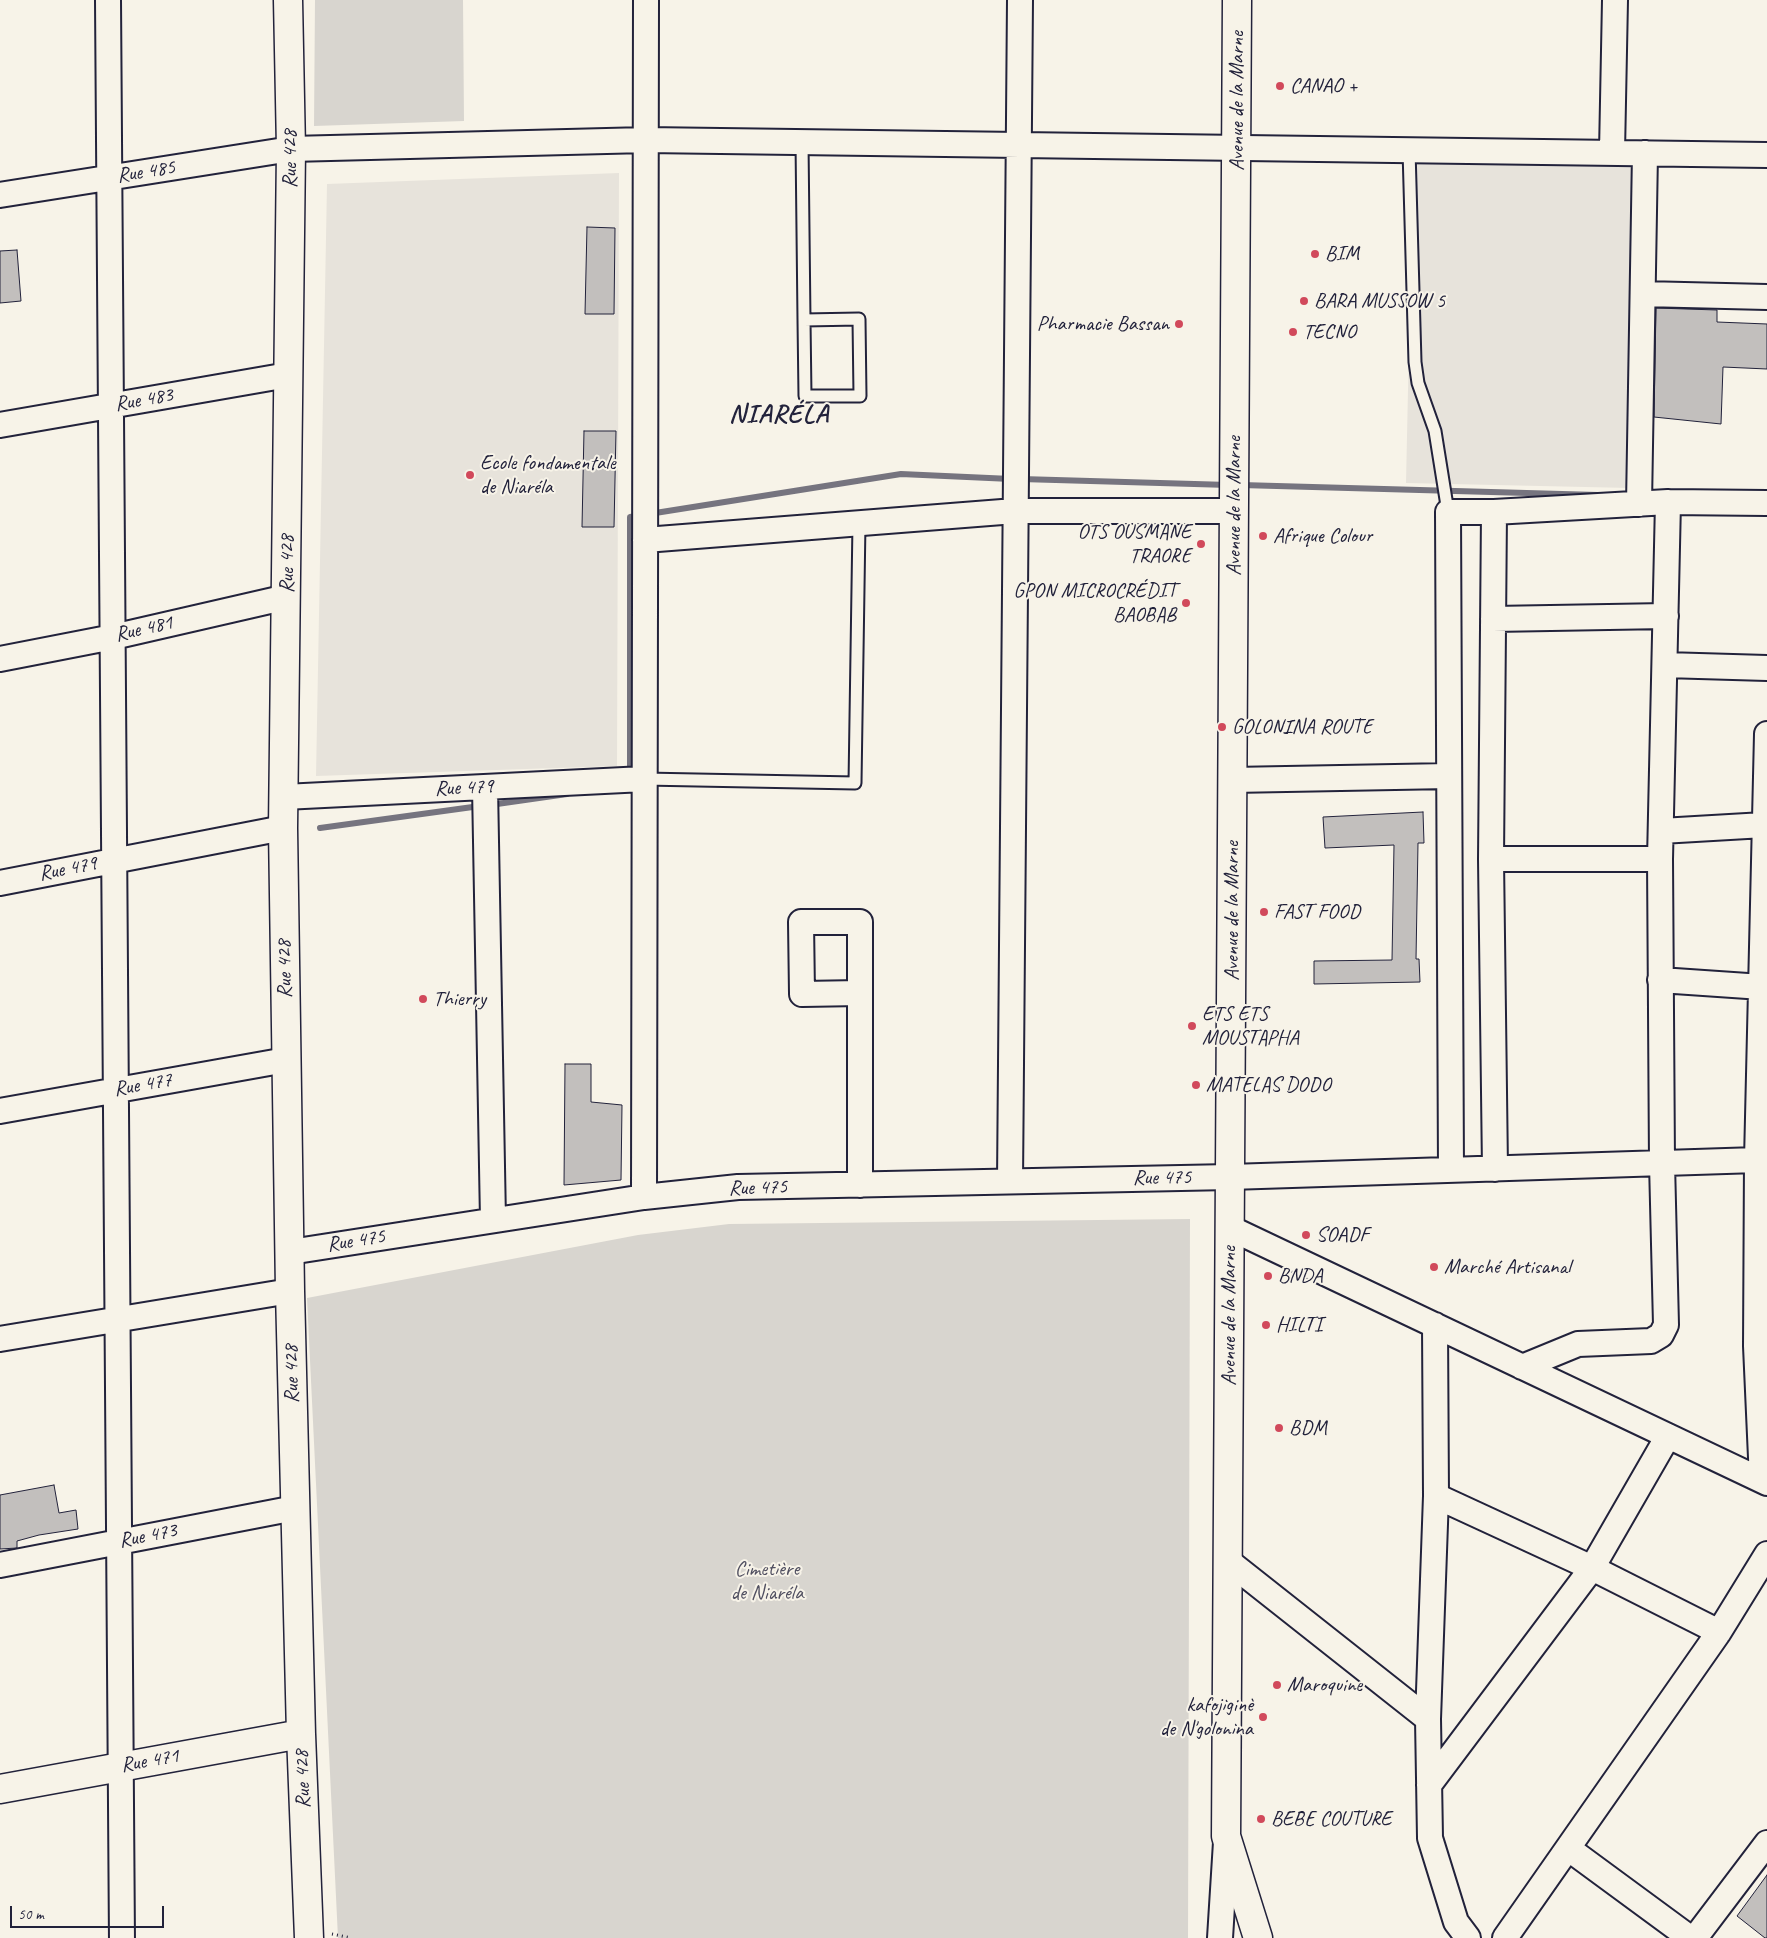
<!DOCTYPE html>
<meta charset="utf-8">
<style>
body{margin:0}
#map{position:relative;width:1767px;height:1938px;overflow:hidden;background:#f7f3e8;font-family:Caveat,sans-serif}
canvas{display:block}
.scale{position:absolute;left:10px;top:1906px;width:154px;height:22px;box-sizing:border-box;border:2px solid #22223b;border-top:0;padding-left:6px;font-size:15px;line-height:18px;white-space:nowrap;color:#22223b;-webkit-text-stroke:4px #f7f3e8;paint-order:stroke}
</style>
<div id="map">
<canvas width="1767" height="1938"></canvas>
<div class="scale">50 m</div>
</div>
<script>
const g = document.querySelector('canvas').getContext('2d');
g.lineJoin = 'round';
function paint(path, color) { g.fillStyle = color; g.fill(path, 'evenodd'); }
const shape = rows => new Path2D(rows.map(r => 'M' + r).join(''));
function trace(path, color, width, dash) { g.strokeStyle = color; g.lineWidth = width; g.lineCap = dash ? 'butt' : 'round'; g.setLineDash(dash || []); g.stroke(path); }
function drawText(font, color, halo, rows, align = 'center') {
  g.font = font + ' Caveat,sans-serif'; g.lineWidth = 4; g.setLineDash([]); g.textBaseline = 'middle'; g.strokeStyle = halo; g.fillStyle = color; for (const [text, x, y, turn = 0] of rows) {
    g.save(); g.translate(x, y); g.rotate((+turn || 0) * Math.PI / 180); g.textAlign = isNaN(turn) ? turn : align; if (halo) g.strokeText(text, 0, 0); g.fillText(text, 0, 0); g.restore();
  }
}
const built = shape([
 [1413,157,1637,161,1630,488,1406,483],
 [619,173,617,766,316,776,327,184]
]);
const green = shape([
 [315,0,463,0,464,121,314,126],
 [1190,1219,1188,1938,338,1938,307,1298,638,1235,729,1224]
]);
const stream = shape([
 [1021,479,1229,485],
 [1241,485,1598,495],
 [630,774,630,517,901,474,1011,479],
 [490,805,567,794],
 [320,828,480,806]
]);
const building = shape([
 [587,227,615,228,614,314,585,314,587,227],
 [17,250,21,301,0,303,0,251,17,250],
 [1656,308,1717,310,1717,322,1767,324,1767,369,1723,367,1721,424,1654,417,1656,308],
 [584,431,616,431,614,527,582,527,584,431],
 [1423,812,1424,843,1418,843,1416,959,1419,959,1420,982,1314,984,1314,961,1392,960,1394,845,1325,848,1323,817,1423,812],
 [565,1064,591,1064,591,1102,622,1105,621,1180,564,1185,565,1064],
 [54,1485,59,1513,76,1510,78,1529,39,1535,17,1541,17,1548,0,1549,0,1495,54,1485],
 [1767,1875,1767,1938,1765,1938,1737,1916,1767,1875]
]);
const path = shape([
 [332,1934,351,1938]
]);
const service = shape([
 [802,142,804,320,805,396,860,396,859,319,804,320],
 [1409,150,1415,362,1418,383,1435,431,1448,512],
 [644,779,855,783,859,523]
]);
const minor = shape([
 [108,0,122,1938],
 [1612,152,1615,0],
 [0,195,291,149,646,140,1767,155],
 [1643,294,1767,297],
 [0,425,288,375],
 [1639,504,1645,153],
 [1494,512,1491,859,1495,1169],
 [645,540,1015,511,1234,511],
 [1493,619,1666,616],
 [0,659,113,637,287,597],
 [1665,665,1767,668],
 [1232,780,1449,776],
 [485,787,493,1220],
 [284,797,644,779],
 [1661,831,1764,825],
 [1491,859,1660,859],
 [0,883,283,828],
 [1660,980,1762,987],
 [860,993,802,994,801,922,860,922,860,1185],
 [0,1111,286,1060],
 [1451,1170,1448,512,1494,512,1668,502,1767,503],
 [1010,1181,1020,0],
 [644,1197,646,0],
 [1230,1228,1767,1483],
 [290,1252,644,1197,738,1187,1230,1177,1757,1160,1767,1164],
 [1435,1325,1436,1496,1428,1719,1430,1838,1456,1922,1468,1938],
 [0,1339,290,1291],
 [1522,1367,1578,1344,1651,1341,1661,1335,1666,1325,1662,1163,1660,859,1668,502],
 [1762,1480,1756,1346,1757,1160,1767,734],
 [1436,1496,1592,1568,1719,1632],
 [1228,1561,1428,1719],
 [0,1565,295,1508],
 [1429,1785,1592,1568,1668,1436],
 [1569,1849,1690,1938],
 [1220,1938,1226,1842],
 [1505,1938,1719,1632,1767,1554],
 [1695,1938,1767,1843]
]);
const tertiary = shape([
 [288,0,291,149,283,828,290,1291,301,1734,309,1938],
 [1237,0,1226,1836,1258,1938],
 [0,1789,301,1734]
]);
const markers = [
 [1280,86,5,"#d1495b"],
 [1315,254,5,"#d1495b"],
 [1304,301,5,"#d1495b"],
 [1179,324,5,"#d1495b"],
 [1293,332,5,"#d1495b"],
 [470,475,5,"#d1495b"],
 [1263,536,5,"#d1495b"],
 [1201,544,5,"#d1495b"],
 [1186,603,5,"#d1495b"],
 [1222,727,5,"#d1495b"],
 [1264,912,5,"#d1495b"],
 [423,999,5,"#d1495b"],
 [1192,1026,5,"#d1495b"],
 [1196,1085,5,"#d1495b"],
 [1306,1235,5,"#d1495b"],
 [1434,1267,5,"#d1495b"],
 [1268,1276,5,"#d1495b"],
 [1266,1325,5,"#d1495b"],
 [1279,1428,5,"#d1495b"],
 [1277,1685,5,"#d1495b"],
 [1263,1717,5,"#d1495b"],
 [1261,1819,5,"#d1495b"]
];
const poiNames = [
 ["CANAO +",1290,86],
 ["BIM",1325,254],
 ["BARA MUSSOW 5",1314,301],
 ["Pharmacie Bassan",1169,324,"right"],
 ["TECNO",1303,332],
 ["Ecole fondamentale",480,463],
 ["de Niaréla",480,487],
 ["OTS OUSMANE",1191,532,"right"],
 ["TRAORE",1191,556,"right"],
 ["Afrique Colour",1273,536],
 ["GPON MICROCRÉDIT",1176,591,"right"],
 ["BAOBAB",1176,615,"right"],
 ["GOLONINA ROUTE",1232,727],
 ["FAST FOOD",1274,912],
 ["Thierry",433,999],
 ["ETS ETS",1202,1014],
 ["MOUSTAPHA",1202,1038],
 ["MATELAS DODO",1206,1085],
 ["SOADF",1316,1235],
 ["Marché Artisanal",1444,1267],
 ["BNDA",1278,1276],
 ["HILTI",1276,1325],
 ["BDM",1289,1428],
 ["Maroquine",1287,1685],
 ["kafojiginè",1253,1705,"right"],
 ["de N'golonina",1253,1729,"right"],
 ["BEBE COUTURE",1271,1819]
];
const streetNames = [
 ["Avenue de la Marne",1237,101,-90],
 ["Rue 428",290,159,-90],
 ["Rue 485",146,172,-9],
 ["Rue 483",144,400,-10],
 ["Avenue de la Marne",1234,506,-90],
 ["Rue 428",287,564,-90],
 ["Rue 481",144,629,-13],
 ["Rue 479",464,788,-3],
 ["Rue 479",68,869,-11],
 ["Avenue de la Marne",1232,911,-90],
 ["Rue 428",285,969,-91],
 ["Rue 477",143,1085,-10],
 ["Rue 475",1162,1178,-1],
 ["Rue 475",758,1188,-2],
 ["Rue 475",356,1241,-9],
 ["Avenue de la Marne",1229,1316,-90],
 ["Rue 428",292,1374,-91],
 ["Rue 473",148,1536,-11],
 ["Rue 471",150,1761,-10],
 ["Rue 428",303,1779,-92]
];
const parkNames = [
 ["Cimetière",767,1569],
 ["de Niaréla",767,1593]
];
const districtNames = [
 ["NIARÉLA",779,415]
];
paint(built, '#e7e3db');
paint(green, '#d8d5cf');
trace(stream, '#76747f', 6);
paint(building, '#c2bfbd');
trace(building, '#22223b', 1);
trace(service, '#22223b', 15);
trace(minor, '#22223b', 28);
trace(tertiary, '#22223b', 31);
trace(path, '#22223b', 3, [1, 4]);
trace(service, '#f7f3e8', 11);
trace(minor, '#f7f3e8', 24);
trace(tertiary, '#f7f3e8', 28);
for (const [x, y, r, color] of markers) { const dot = new Path2D(); dot.arc(x, y, r, 0, 2 * Math.PI); g.fillStyle = color; g.fill(dot); trace(dot, '#f7f3e8', 2); }
drawText('21px', '#22223b', '#f7f3e8', poiNames, 'left');
drawText('21px', '#22223b', '#f7f3e8', streetNames);
drawText('21px', '#504f60', '#f7f3e8', parkNames);
g.letterSpacing = '1px';
drawText('bold 26px', '#22223b', '#f7f3e8', districtNames);
g.letterSpacing = '0px';
</script>
